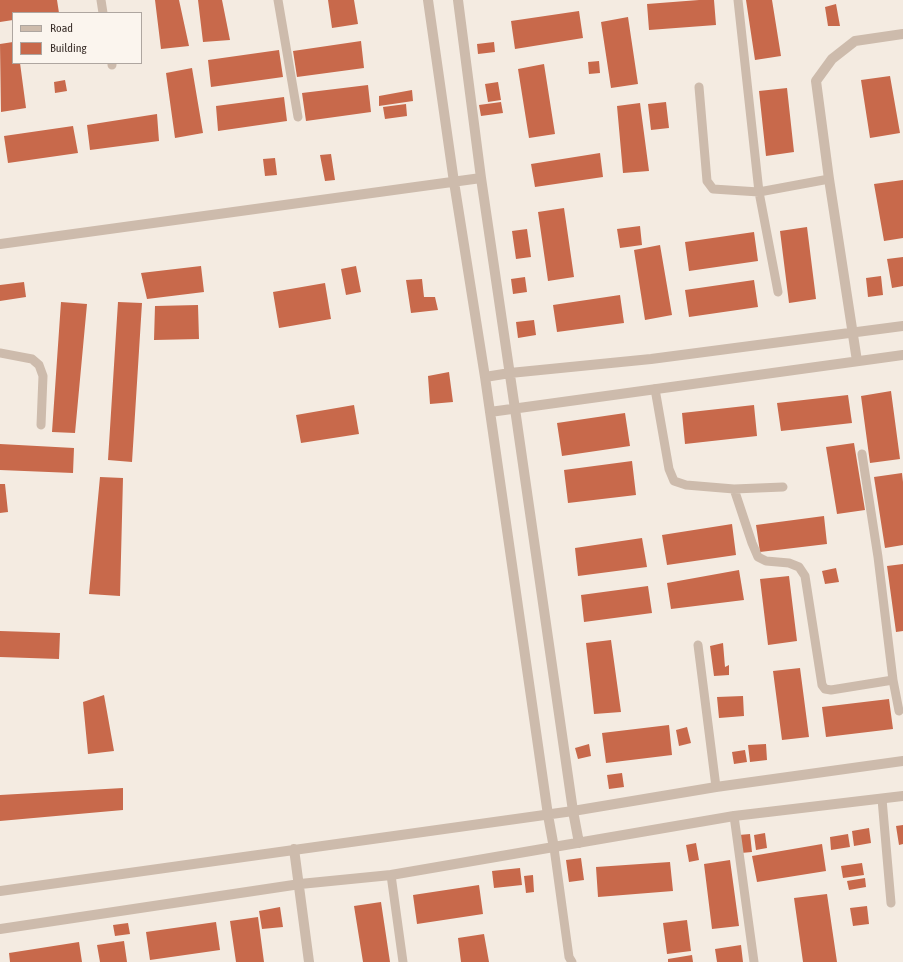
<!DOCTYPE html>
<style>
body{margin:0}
#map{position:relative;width:903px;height:962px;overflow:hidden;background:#f4ebe1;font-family:"Asap Condensed",sans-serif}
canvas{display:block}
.legend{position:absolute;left:12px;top:12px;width:130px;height:52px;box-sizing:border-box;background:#fbf5ee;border:1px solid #aea6a0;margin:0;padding:5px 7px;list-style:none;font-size:12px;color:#3b302b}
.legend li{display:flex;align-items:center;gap:8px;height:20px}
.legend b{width:20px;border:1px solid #aea6a0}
</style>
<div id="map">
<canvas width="903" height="962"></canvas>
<ul class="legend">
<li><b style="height:5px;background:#cdbbac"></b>Road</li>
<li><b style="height:11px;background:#c8694b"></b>Building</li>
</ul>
</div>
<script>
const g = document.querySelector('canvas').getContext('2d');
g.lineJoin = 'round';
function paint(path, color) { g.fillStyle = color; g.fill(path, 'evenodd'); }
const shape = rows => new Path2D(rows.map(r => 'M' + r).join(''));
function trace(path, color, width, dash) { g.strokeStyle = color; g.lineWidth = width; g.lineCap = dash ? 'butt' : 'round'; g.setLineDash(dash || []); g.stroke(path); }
const building = shape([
 [0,0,57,0,59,13,13,13,13,20,0,22],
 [155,0,179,0,189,46,161,49],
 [198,0,222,0,230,40,203,42],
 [328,0,354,0,358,24,332,28],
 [699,0,714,0,716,25,649,30,647,4],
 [746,0,772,0,781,56,755,60],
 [836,4,840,26,828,26,825,7],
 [579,11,583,38,515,49,511,21],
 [628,17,638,84,611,88,601,22],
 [361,41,364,68,297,77,293,51],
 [13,42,13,63,20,63,26,108,1,112,0,44],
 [494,42,495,52,478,54,477,44],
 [279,50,283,77,211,87,208,60],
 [599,61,600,73,589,74,588,62],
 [544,64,555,134,529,138,518,69],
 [192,68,203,133,175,138,166,73],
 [890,76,900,133,870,138,861,80],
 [65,80,67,91,55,93,54,82],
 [498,82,501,100,488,102,485,84],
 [368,85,371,112,306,121,302,93],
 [787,88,794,152,766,156,759,91],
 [412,90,413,101,379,106,379,96],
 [284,97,287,121,218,131,216,106],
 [501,102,503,113,481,116,479,105],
 [666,102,669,128,651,130,648,104],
 [640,103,649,171,623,173,617,106],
 [406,104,407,116,385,119,383,107],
 [157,114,159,141,90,150,87,125],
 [73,126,78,153,8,163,4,136],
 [600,153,603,177,535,187,531,164],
 [331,154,335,180,325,181,320,155],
 [275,158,277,175,265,176,263,159],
 [903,180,903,238,884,241,874,184],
 [564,208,574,277,548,281,538,212],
 [640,226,642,245,620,248,617,229],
 [807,227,816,299,789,303,780,231],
 [527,229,531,257,516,259,512,231],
 [754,232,758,261,689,271,685,242],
 [660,245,672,315,645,320,634,250],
 [903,257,903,286,892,288,887,259],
 [201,266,204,292,147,299,141,273],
 [356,266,361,292,346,295,341,269],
 [881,276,883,295,868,297,866,278],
 [525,277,527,292,513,294,511,279],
 [422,279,424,297,435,297,438,310,411,313,406,280],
 [754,280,758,307,689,317,685,290],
 [24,282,26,297,0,301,0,285],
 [325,283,331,319,279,328,273,292],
 [620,295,624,323,557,332,553,305],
 [61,302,87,304,75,433,52,432],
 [118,302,142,303,132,462,108,460],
 [198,305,199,339,154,340,155,306],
 [534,320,536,335,518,338,516,322],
 [449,372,453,402,430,404,428,376],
 [891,391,900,459,870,463,861,396],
 [848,395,852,423,781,431,777,403],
 [354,405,359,434,301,443,296,415],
 [754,405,757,436,685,444,682,413],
 [625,413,630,446,562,456,557,423],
 [854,443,865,510,837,514,826,447],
 [0,444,74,448,73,473,0,470],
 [632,461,636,495,568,503,564,470],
 [902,473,903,482,903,545,885,548,874,477],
 [100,477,123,478,120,596,89,594],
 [0,484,5,484,8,512,0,513],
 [824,516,827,544,760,552,756,525],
 [732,524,736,555,667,565,662,535],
 [642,538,647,567,578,576,575,548],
 [903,564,903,631,896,632,887,566],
 [836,568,839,582,825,584,822,571],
 [739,570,744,600,671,609,667,583],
 [789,576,797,641,768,645,760,579],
 [648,586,652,613,584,622,581,595],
 [0,631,60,633,59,659,0,657],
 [611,640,621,712,594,714,586,643],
 [723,643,725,667,729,665,729,675,714,676,710,646],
 [800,668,809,737,782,740,773,671],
 [104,695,114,751,88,754,83,702],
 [743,696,744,716,719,718,717,697],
 [889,699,893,729,826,737,822,707],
 [669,725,672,755,606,763,602,733],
 [687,727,691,743,679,746,676,730],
 [589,744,591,756,578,759,575,748],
 [766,744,767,760,750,762,748,745],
 [745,750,747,762,734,764,732,752],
 [622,773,624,787,609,789,607,775],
 [123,788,123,810,0,821,0,795],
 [903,825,903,844,899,845,896,826],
 [869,828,871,843,854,846,852,831],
 [765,833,767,848,756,850,754,835],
 [750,834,752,852,741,853,739,835],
 [848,834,850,847,831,850,830,837],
 [696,843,699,860,689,862,686,845],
 [822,844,826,871,757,882,752,856],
 [581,858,584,880,569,882,566,860],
 [730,860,739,926,712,929,704,864],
 [670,862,673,891,598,897,596,867],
 [862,863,864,875,843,878,841,866],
 [520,868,522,885,494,888,492,871],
 [533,875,534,892,526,893,524,876],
 [865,878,866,887,849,890,847,881],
 [479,885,483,914,417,924,413,895],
 [827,894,837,962,803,962,794,898],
 [381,902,390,962,363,962,354,906],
 [867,906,869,924,853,926,850,908],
 [280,907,283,927,262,929,259,911],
 [258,917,264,962,236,962,230,921],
 [687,920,691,951,667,954,663,923],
 [216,922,220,950,150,960,146,932],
 [128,923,130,934,115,936,113,925],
 [484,934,489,962,461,962,458,938],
 [124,941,127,962,100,962,97,945],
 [79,942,82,962,10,962,9,953],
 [741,945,743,962,717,962,715,949],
 [692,955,693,962,668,962,668,959]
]);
const lane = shape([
 [101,0,103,13],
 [278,0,298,117],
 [738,0,759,192,778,292],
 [112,63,112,65],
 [699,87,707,181,713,189,759,192,829,179],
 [0,353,32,359,39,365,43,376,41,425],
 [655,389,669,469,674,481,686,485,734,489,783,487],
 [862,454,878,557,893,680,899,711],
 [734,489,752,543,758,557,766,561,789,563,799,567,805,576,822,685,825,689,831,690,893,680],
 [698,645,716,787],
 [882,799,891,903],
 [734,816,754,962],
 [554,848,569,957,572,962],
 [391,875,403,962]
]);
const street = shape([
 [428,0,454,182,485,377,548,815,554,848],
 [458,0,481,178,515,409,573,811,579,843],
 [0,244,481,178],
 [857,361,829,179,816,81,832,59,855,41,903,34],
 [485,377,510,373,651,359,903,326],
 [490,412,903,355],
 [294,849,309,962],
 [0,891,573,811,716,787,903,761],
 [0,929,300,884,391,875,734,816,903,796]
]);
paint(building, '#c8694b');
trace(lane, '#cdbbac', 9);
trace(street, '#cdbbac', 10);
</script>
